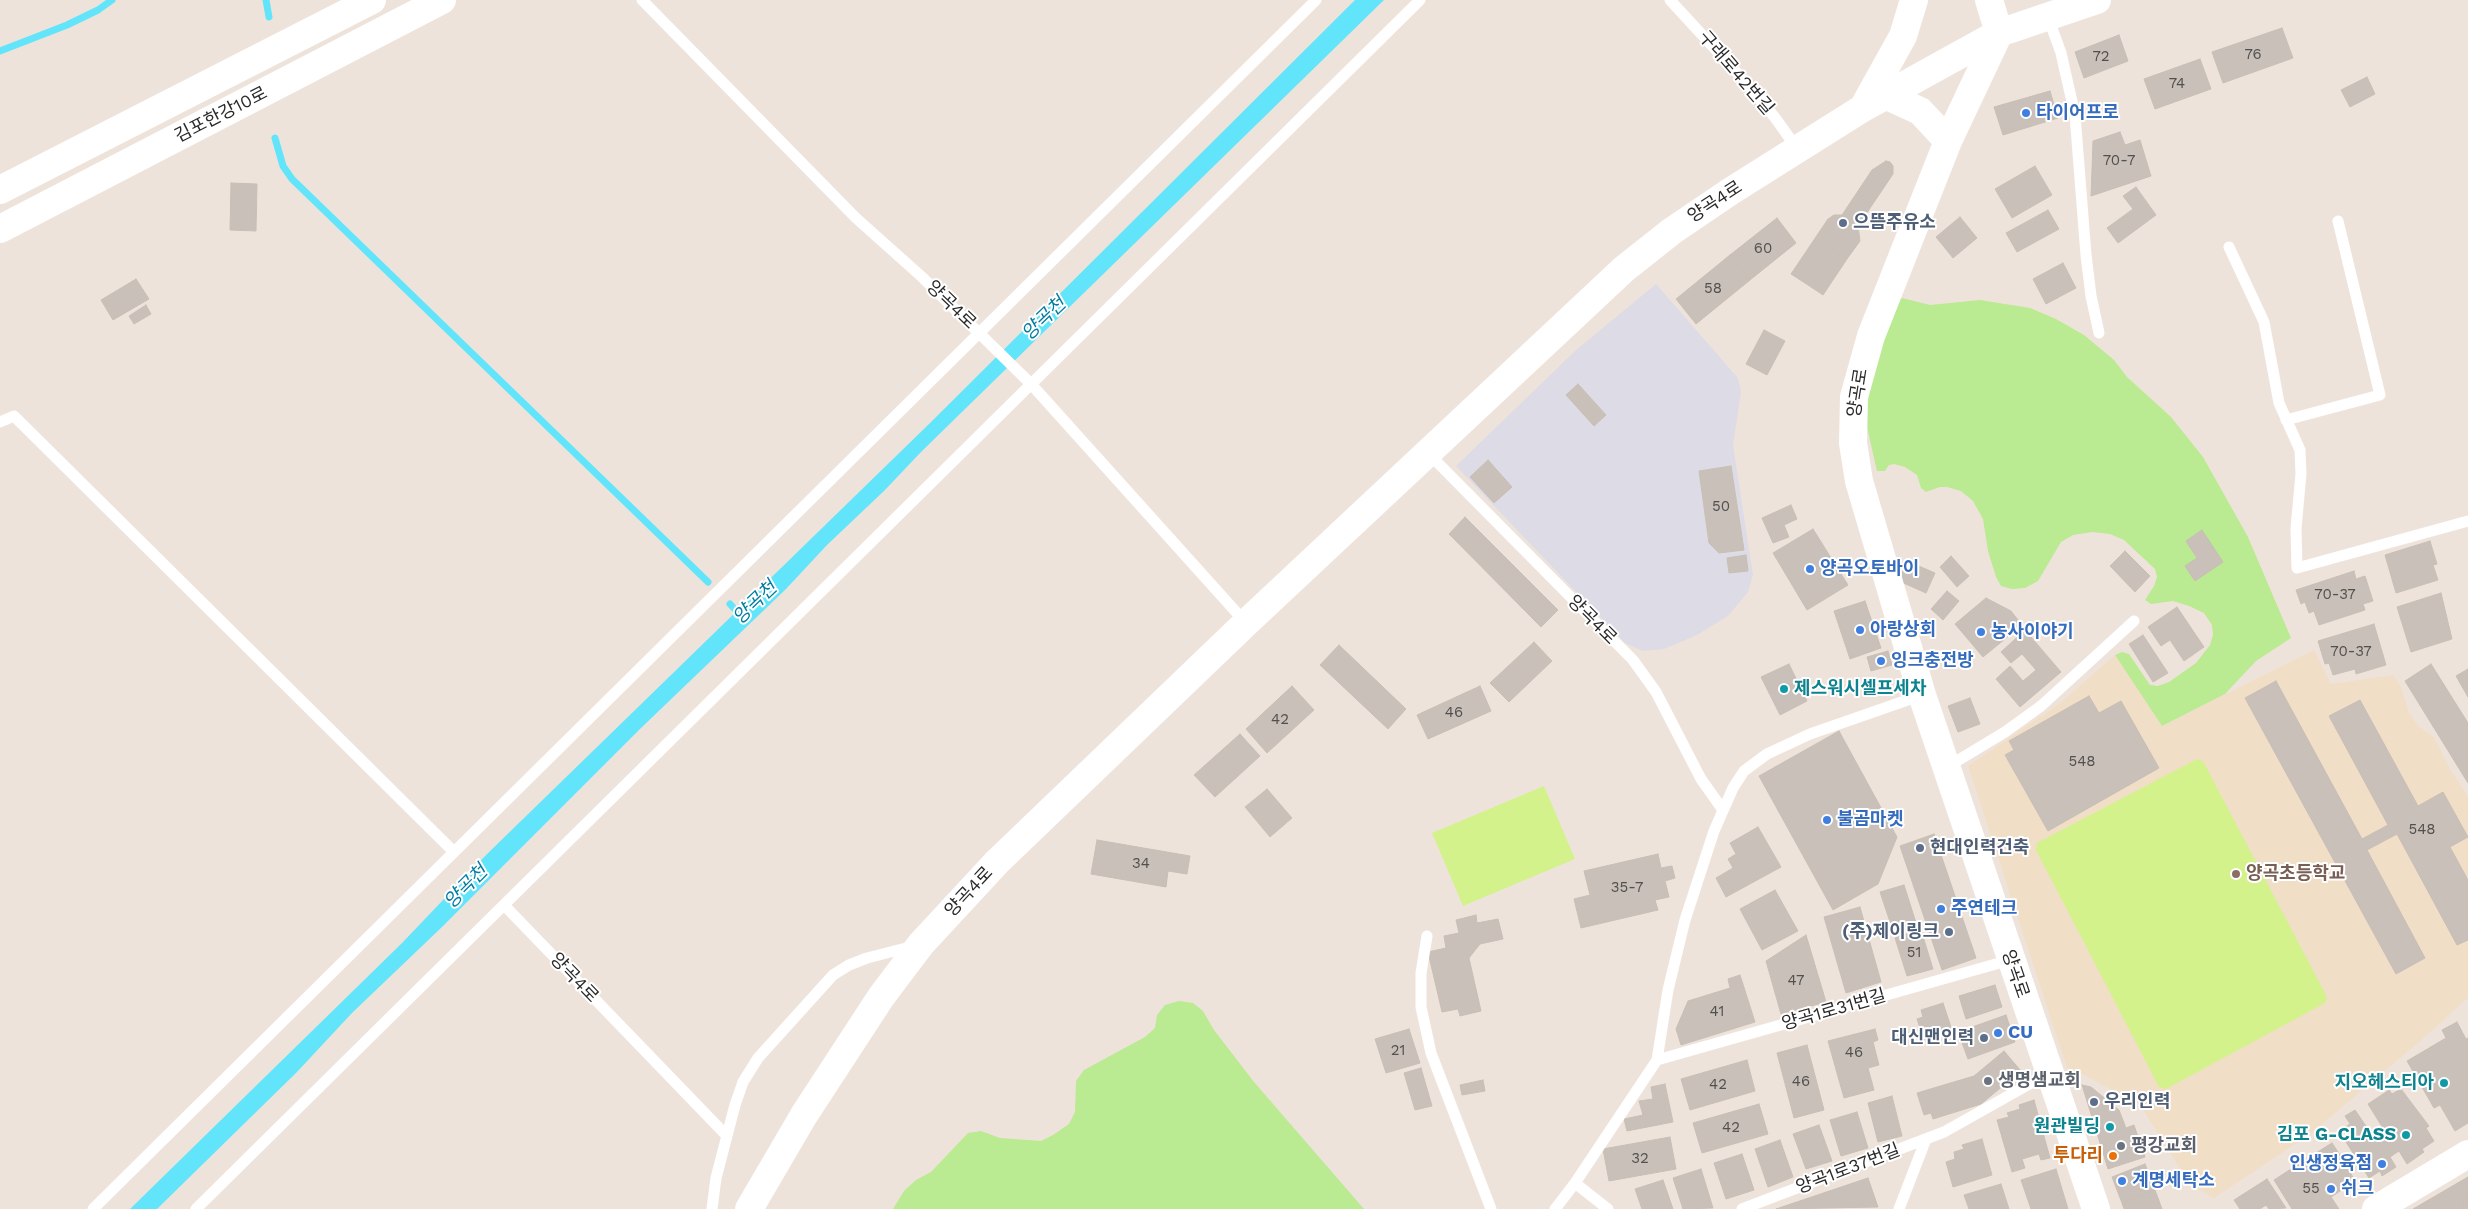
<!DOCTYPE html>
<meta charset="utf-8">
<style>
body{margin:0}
canvas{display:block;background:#eee3da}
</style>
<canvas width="2468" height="1209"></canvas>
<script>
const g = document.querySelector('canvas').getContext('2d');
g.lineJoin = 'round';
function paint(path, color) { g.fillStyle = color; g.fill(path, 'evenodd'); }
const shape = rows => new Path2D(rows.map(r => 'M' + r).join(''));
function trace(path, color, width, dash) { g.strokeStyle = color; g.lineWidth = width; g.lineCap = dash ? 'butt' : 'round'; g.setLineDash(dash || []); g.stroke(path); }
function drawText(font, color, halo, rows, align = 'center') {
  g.font = font + ' "Work Sans","Noto Sans KR",sans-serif'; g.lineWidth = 4; g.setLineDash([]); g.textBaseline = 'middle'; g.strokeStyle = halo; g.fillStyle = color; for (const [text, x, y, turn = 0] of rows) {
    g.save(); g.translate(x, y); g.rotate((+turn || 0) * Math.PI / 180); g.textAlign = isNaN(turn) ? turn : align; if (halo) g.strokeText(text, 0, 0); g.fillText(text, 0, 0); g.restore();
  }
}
const industrial = shape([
 [1656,284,1738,378,1741,392,1733,445,1753,575,1748,592,1728,616,1697,635,1664,649,1643,651,1625,643,1456,466,1575,351]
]);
const education = shape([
 [2314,650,2331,684,2393,675,2401,687,2409,712,2418,726,2434,737,2450,769,2468,796,2468,998,2418,1043,2309,1135,2214,1198,2190,1185,2140,1105,2082,1074,2070,1077,1968,766,2059,704,2115,655,2162,726]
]);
const green = shape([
 [1902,298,1930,305,1980,300,2030,308,2056,319,2084,335,2114,360,2127,377,2171,417,2203,457,2248,537,2291,638,2256,661,2225,694,2162,726,2115,655,2122,652,2129,654,2150,685,2158,686,2169,682,2196,663,2210,645,2213,635,2212,625,2204,613,2189,606,2173,601,2151,604,2145,600,2154,586,2157,577,2155,569,2124,540,2110,534,2092,532,2073,535,2061,542,2038,581,2025,588,2012,589,2001,586,1996,577,1988,551,1983,519,1973,501,1961,491,1947,487,1940,487,1926,492,1921,488,1917,475,1905,467,1894,464,1889,465,1885,471,1877,471,1867,427,1867,399,1874,363,1894,305],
 [1179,1001,1193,1003,1203,1011,1214,1030,1254,1082,1364,1209,893,1209,904,1191,916,1180,931,1172,968,1133,981,1131,1000,1138,1041,1141,1053,1135,1069,1124,1075,1112,1076,1081,1084,1070,1145,1037,1155,1028,1157,1015,1165,1005]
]);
const pitch = shape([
 [2197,759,2203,761,2327,997,2325,1003,2166,1089,2159,1087,2036,850,2037,843],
 [1544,786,1575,859,1463,906,1432,833]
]);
const water = shape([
 [1355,0,1384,0,921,452,885,490,827,545,786,589,641,728,442,927,352,1013,297,1072,157,1209,130,1209,402,943,486,855,929,424]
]);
const stream = shape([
 [266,0,269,17],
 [0,51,67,25,98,10,112,0],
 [275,138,283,166,292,179,708,582],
 [730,604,741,616]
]);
const building = shape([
 [2282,28,2293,58,2223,83,2212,52,2282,28],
 [2119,35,2128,61,2084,78,2075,52,2119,35],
 [2200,59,2211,89,2155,109,2144,79,2200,59],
 [2367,77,2375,94,2350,107,2341,90,2367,77],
 [2050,91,2058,118,2003,135,1994,107,2050,91],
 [2120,132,2125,145,2140,140,2151,176,2091,196,2093,141,2120,132],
 [1886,161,1890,162,1893,166,1893,174,1858,226,1860,241,1847,259,1830,247,1805,283,1791,274,1828,219,1834,215,1842,215,1872,170,1886,161],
 [2035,166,2052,195,2012,218,1995,189,2035,166],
 [231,183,257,184,256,231,230,230,231,183],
 [2136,187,2156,215,2118,243,2107,228,2133,209,2123,196,2136,187],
 [2048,210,2059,229,2017,252,2006,233,2048,210],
 [1960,217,1977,238,1953,258,1936,237,1960,217],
 [1777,218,1796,243,1750,280,1730,255,1777,218],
 [1830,247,1847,259,1823,295,1805,283,1830,247],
 [1730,255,1750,280,1696,324,1676,299,1730,255],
 [2063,263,2076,288,2046,304,2033,279,2063,263],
 [136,279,149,299,113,320,101,300,136,279],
 [146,305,151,314,134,324,129,316,146,305],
 [1764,330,1785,341,1767,375,1746,364,1764,330],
 [1578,384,1606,415,1594,426,1566,395,1578,384],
 [1488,460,1512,487,1494,503,1470,477,1488,460],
 [1731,466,1744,550,1719,553,1709,543,1699,471,1731,466],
 [1791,505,1797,519,1784,525,1789,537,1773,543,1762,518,1791,505],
 [1465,517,1558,610,1541,627,1449,534,1465,517],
 [1813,529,1848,585,1807,610,1773,553,1813,529],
 [2202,530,2223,562,2195,581,2185,566,2197,558,2186,541,2202,530],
 [2430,541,2437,564,2433,565,2438,580,2396,593,2385,555,2430,541],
 [2125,551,2150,576,2135,592,2110,566,2125,551],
 [1746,555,1748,571,1729,573,1727,558,1746,555],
 [1951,556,1969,576,1957,587,1940,567,1951,556],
 [1907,561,1935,573,1926,593,1899,581,1907,561],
 [2354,571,2356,579,2365,576,2373,601,2363,604,2365,610,2319,625,2314,611,2309,613,2305,602,2301,604,2296,590,2354,571],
 [1947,591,1959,601,1943,620,1931,609,1947,591],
 [2441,593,2452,639,2411,652,2397,607,2441,593],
 [1986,598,2011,611,2022,625,1983,657,1955,624,1986,598],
 [1865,601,1881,648,1850,659,1834,611,1865,601],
 [2177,607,2204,647,2184,661,2170,640,2161,646,2148,627,2177,607],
 [2374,624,2386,665,2356,674,2355,669,2333,675,2329,663,2325,664,2318,641,2374,624],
 [2025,630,2061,672,2020,707,1996,679,2010,666,2023,681,2036,670,2022,654,2011,663,2001,652,2025,630],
 [2143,635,2168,673,2153,682,2129,644,2143,635],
 [1534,642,1552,661,1509,702,1490,683,1534,642],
 [1339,645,1406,709,1388,729,1320,665,1339,645],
 [1888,651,1892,665,1871,671,1867,657,1888,651],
 [1789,664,1807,701,1780,715,1761,677,1789,664],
 [2431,664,2468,723,2468,783,2405,681,2431,664],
 [2468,669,2468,697,2456,676,2468,669],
 [2276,681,2362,839,2388,825,2329,716,2360,700,2418,806,2443,792,2468,837,2450,847,2468,880,2468,940,2457,945,2397,834,2367,850,2425,958,2396,974,2245,698,2276,681],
 [1292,686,1314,710,1267,753,1246,729,1292,686],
 [1480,686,1491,711,1428,739,1417,715,1480,686],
 [2089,696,2099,713,2121,701,2159,768,2048,831,2005,755,2014,750,2009,741,2089,696],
 [1970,698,1980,724,1958,732,1948,706,1970,698],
 [1839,731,1897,837,1878,884,1833,910,1759,776,1839,731],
 [1240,734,1260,756,1215,797,1194,775,1240,734],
 [1267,789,1292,818,1270,837,1245,807,1267,789],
 [1758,827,1781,867,1726,897,1716,878,1733,868,1728,859,1736,854,1730,843,1758,827],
 [1934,834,1976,958,1942,970,1900,846,1934,834],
 [1097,840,1190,856,1187,874,1168,871,1166,887,1091,874,1097,840],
 [1658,854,1661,868,1672,866,1675,878,1665,881,1669,897,1655,900,1658,910,1581,928,1574,899,1590,895,1584,871,1658,854],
 [1904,885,1918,929,1895,937,1880,892,1904,885],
 [1775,890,1798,931,1762,950,1740,909,1775,890],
 [1860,907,1881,982,1846,993,1824,917,1860,907],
 [1476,915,1477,923,1498,919,1503,939,1480,944,1469,958,1481,1011,1460,1016,1458,1009,1442,1012,1428,952,1446,948,1444,936,1459,933,1456,920,1476,915],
 [1921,930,1933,969,1907,976,1895,938,1921,930],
 [1806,935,1826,1002,1781,1014,1766,961,1806,935],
 [1740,975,1755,1022,1681,1045,1676,1029,1688,1001,1730,988,1728,979,1740,975],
 [1995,985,2002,1007,1966,1019,1959,996,1995,985],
 [1943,1003,1952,1030,1924,1040,1917,1019,1923,1017,1921,1010,1943,1003],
 [2006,1015,2015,1042,1968,1059,1958,1032,2006,1015],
 [2457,1022,2466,1039,2468,1038,2468,1123,2455,1131,2440,1105,2434,1108,2407,1061,2446,1038,2442,1030,2457,1022],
 [1409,1029,1420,1063,1386,1073,1375,1039,1409,1029],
 [1875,1029,1878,1040,1873,1042,1879,1065,1868,1068,1874,1090,1844,1098,1828,1041,1875,1029],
 [1807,1045,1824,1110,1794,1118,1777,1053,1807,1045],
 [2004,1051,2021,1071,1981,1104,1933,1119,1931,1113,1924,1115,1917,1093,1974,1076,2004,1051],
 [1747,1060,1755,1091,1690,1110,1681,1079,1747,1060],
 [1421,1068,1432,1106,1415,1110,1404,1073,1421,1068],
 [1483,1080,1485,1091,1462,1095,1460,1085,1483,1080],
 [1665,1084,1673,1122,1627,1131,1624,1119,1643,1115,1639,1101,1653,1099,1651,1087,1665,1084],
 [2082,1085,2091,1087,2119,1110,2126,1128,2134,1125,2145,1157,2108,1169,2082,1085],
 [2401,1089,2429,1126,2426,1128,2434,1141,2422,1149,2424,1152,2407,1164,2399,1151,2390,1157,2396,1167,2382,1176,2380,1171,2369,1178,2346,1142,2351,1138,2344,1128,2350,1124,2345,1116,2355,1110,2370,1132,2375,1129,2380,1137,2386,1133,2368,1104,2389,1090,2392,1094,2401,1089],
 [1892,1096,1902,1136,1878,1142,1868,1103,1892,1096],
 [2034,1100,2050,1158,2041,1160,2039,1154,2022,1159,2025,1168,2012,1172,1997,1120,2009,1117,2007,1113,2020,1109,2019,1105,2034,1100],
 [1759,1104,1768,1134,1702,1153,1693,1123,1759,1104],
 [1857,1112,1868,1148,1841,1156,1830,1120,1857,1112],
 [1819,1125,1832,1161,1806,1169,1793,1134,1819,1125],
 [1670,1137,1676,1169,1609,1181,1603,1149,1670,1137],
 [1982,1139,1992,1175,1953,1187,1946,1162,1955,1159,1954,1152,1964,1149,1962,1145,1982,1139],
 [1780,1140,1793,1177,1768,1187,1755,1149,1780,1140],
 [2332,1143,2342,1158,2317,1174,2308,1158,2332,1143],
 [1742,1154,1754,1190,1726,1199,1714,1163,1742,1154],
 [2308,1158,2317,1174,2342,1158,2355,1181,2331,1197,2339,1209,2292,1209,2274,1180,2308,1158],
 [2145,1164,2155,1190,2122,1203,2112,1177,2145,1164],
 [1701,1169,1713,1208,1683,1209,1673,1178,1701,1169],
 [2056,1169,2068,1209,2031,1209,2021,1180,2056,1169],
 [2468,1177,2468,1196,2461,1209,2413,1209,2468,1177],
 [1868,1178,1878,1207,1776,1209,1868,1178],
 [2267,1179,2286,1208,2269,1209,2266,1205,2260,1209,2240,1209,2234,1200,2267,1179],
 [1663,1180,1673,1209,1642,1209,1635,1189,1663,1180],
 [2001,1184,2009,1209,1969,1209,1964,1195,2001,1184],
 [2155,1190,2162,1209,2124,1209,2122,1203,2155,1190],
 [2468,1196,2468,1209,2461,1209,2468,1196]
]);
const lane = shape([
 [642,0,856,218,922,277,1031,384,1246,623],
 [1670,0,1751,88,1776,119,1798,150],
 [2048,17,2061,53,2075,115,2086,255,2091,296,2099,333],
 [2229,247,2264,322,2279,403,2300,450,2301,474,2296,528,2297,568,2468,521],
 [2286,420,2380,395,2338,221],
 [0,422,14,416,454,852],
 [1428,453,1633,660,1656,692,1701,779,1723,810],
 [1947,767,2005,732,2041,706,2134,621],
 [504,905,727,1136],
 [1427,936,1421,973,1421,1007,1431,1053,1491,1209],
 [1657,1060,2010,960],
 [1575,1183,1608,1209],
 [93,1209,1316,0],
 [196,1209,1420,0],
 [712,1209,716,1178,735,1105,743,1082,758,1058,833,975,849,965,867,958,914,946],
 [1555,1209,1575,1183,1657,1060,1668,990,1685,920,1714,831,1733,788,1744,771,1767,754,1810,734,1922,695],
 [1742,1209,1944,1132,2049,1073],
 [1899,1209,1926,1139]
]);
const secondary = shape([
 [1989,0,1999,33],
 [1999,33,1948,141,1871,336,1854,397,1853,443,1859,481,1922,695,2096,1209],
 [1887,96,1920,111,1948,141],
 [1863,108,1903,36,1914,0],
 [0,190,372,0],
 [0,229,442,0],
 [749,1209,804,1115,881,997,921,944,997,862,1246,623,1624,269,1672,231,1731,191,1863,108,1999,33,2097,0],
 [2376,1209,2468,1154]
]);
const markers = [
 [2026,113,5,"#3f7fe0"],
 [1843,223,5,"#5c6f8a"],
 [1810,569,5,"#3f7fe0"],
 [1860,630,5,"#3f7fe0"],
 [1981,632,5,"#3f7fe0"],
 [1881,661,5,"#3f7fe0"],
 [1784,689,5,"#0f9aa8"],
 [1827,820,5,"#3f7fe0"],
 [1920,848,5,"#5c6f8a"],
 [2236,874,5,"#8d6e63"],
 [1941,909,5,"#3f7fe0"],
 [1949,932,5,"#5c6f8a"],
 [1998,1033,5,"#3f7fe0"],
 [1984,1038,5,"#5c6f8a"],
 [1988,1081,5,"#6b7280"],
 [2444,1083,5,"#0f9aa8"],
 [2094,1102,5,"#5c6f8a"],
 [2110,1127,5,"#0f9aa8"],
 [2406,1135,5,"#0f9aa8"],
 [2121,1146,5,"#6b7280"],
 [2113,1156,5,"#e8710a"],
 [2382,1164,5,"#3f7fe0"],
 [2122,1181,5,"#3f7fe0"],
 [2331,1189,5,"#3f7fe0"]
];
const numberNames = [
 ["76",2253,55],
 ["72",2101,57],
 ["74",2177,84],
 ["70-7",2119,161],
 ["60",1763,249],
 ["58",1713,289],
 ["50",1721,507],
 ["70-37",2335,595],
 ["70-37",2351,652],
 ["46",1454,713],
 ["42",1280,720],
 ["548",2082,762],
 ["548",2422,830],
 ["34",1141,864],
 ["35-7",1627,888],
 ["51",1914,953],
 ["47",1796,981],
 ["41",1717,1012],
 ["21",1398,1051],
 ["46",1854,1053],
 ["46",1801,1082],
 ["42",1718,1085],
 ["42",1731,1128],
 ["32",1640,1159],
 ["55",2311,1189]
];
const streetNames = [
 ["구래로42번길",1736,73,49],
 ["김포한강10로",221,115,-27],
 ["양곡4로",1715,202,-33],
 ["양곡4로",951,305,44],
 ["양곡로",1858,393,-81],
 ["양곡4로",1592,620,45],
 ["양곡4로",969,892,-47],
 ["양곡로",2015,974,71],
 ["양곡4로",574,978,46],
 ["양곡1로31번길",1834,1010,-16],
 ["양곡1로37번길",1848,1169,-21]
];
const shopNames = [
 ["타이어프로",2036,113],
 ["양곡오토바이",1820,569],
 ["아랑상회",1870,630],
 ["농사이야기",1991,632],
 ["잉크충전방",1891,661],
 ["불곰마켓",1837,820],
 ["주연테크",1951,909],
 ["CU",2008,1033],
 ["인생정육점",2372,1164,"right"],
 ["계명세탁소",2132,1181],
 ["쉬크",2341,1189]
];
const serviceNames = [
 ["으뜸주유소",1853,223],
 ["현대인력건축",1930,848],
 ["(주)제이링크",1939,932,"right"],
 ["대신맨인력",1974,1038,"right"],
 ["우리인력",2104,1102]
];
const cultureNames = [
 ["제스워시셀프세차",1794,689,"left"],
 ["지오헤스티아",2434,1083],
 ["원관빌딩",2100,1127],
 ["김포 G-CLASS",2396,1135]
];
const educationNames = [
 ["양곡초등학교",2246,874]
];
const worshipNames = [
 ["생명샘교회",1998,1081],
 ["평강교회",2131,1146]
];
const foodNames = [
 ["투다리",2103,1156]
];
const waterNames = [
 ["양곡천",1044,319,-44],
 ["양곡천",755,603,-44],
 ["양곡천",466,887,-45]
];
paint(industrial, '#dddbe5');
paint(education, '#f1dec7');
paint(green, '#baea91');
paint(pitch, '#d3f28b');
paint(water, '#62e5fb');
trace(stream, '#62e5fb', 7);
paint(building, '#c9c0ba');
trace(building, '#c9bfb4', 1);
trace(lane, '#fff', 11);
trace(secondary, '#fff', 28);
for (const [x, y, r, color] of markers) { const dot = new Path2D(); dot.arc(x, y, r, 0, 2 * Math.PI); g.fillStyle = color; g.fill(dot); trace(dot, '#fff', 2); }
drawText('15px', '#52504e', null, numberNames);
drawText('18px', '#2a2a2a', '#fff', streetNames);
drawText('bold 18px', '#366cbe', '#fff', shopNames, 'left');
drawText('bold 18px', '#4e5e75', '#fff', serviceNames, 'left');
drawText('bold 18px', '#0d838f', '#fff', cultureNames, 'right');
drawText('bold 18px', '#785e54', '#fff', educationNames, 'left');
drawText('bold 18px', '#5b616d', '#fff', worshipNames, 'left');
drawText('bold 18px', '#c56008', '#fff', foodNames, 'right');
drawText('italic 19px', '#017da0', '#fff', waterNames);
</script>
